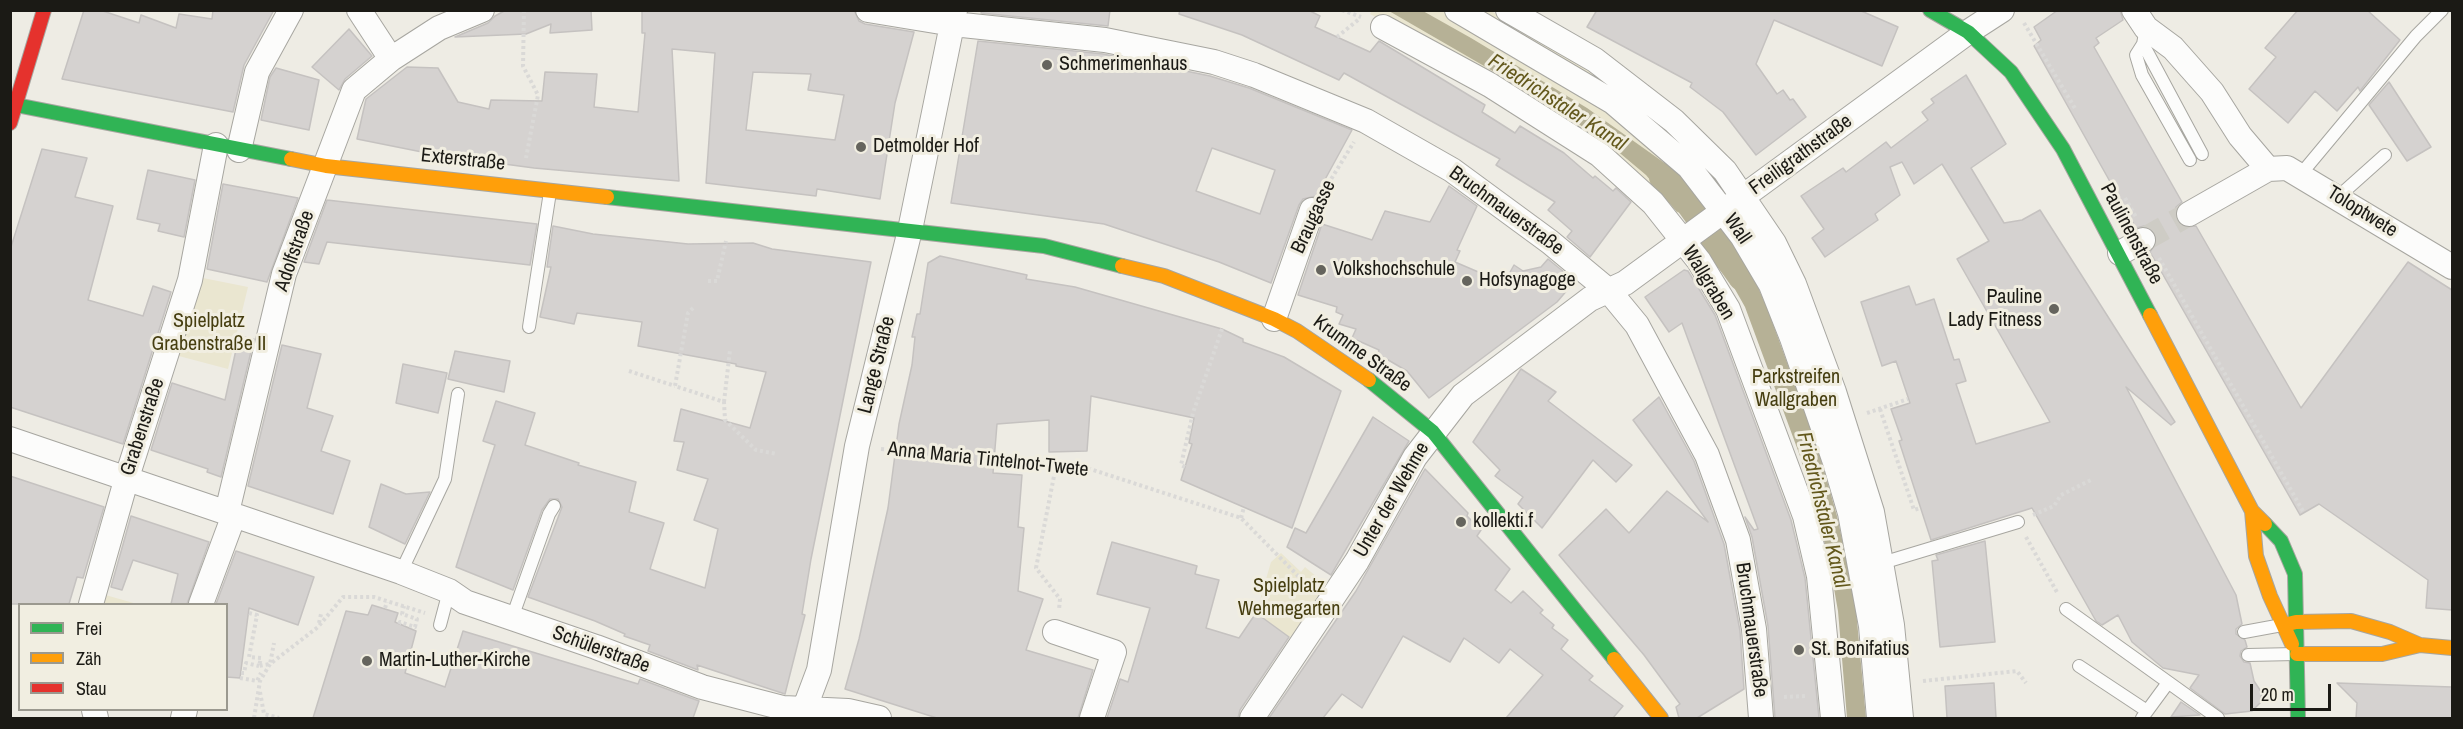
<!DOCTYPE html>
<meta charset="utf-8">
<style>
body{margin:0}
#map{position:relative;width:2463px;height:729px;overflow:hidden;background:#eeece4;font-family:"Archivo Narrow",sans-serif}
canvas{display:block}
.frame{position:absolute;inset:0;border:12px solid #1b1a15;pointer-events:none}
.legend{position:absolute;left:18px;top:603px;width:210px;height:108px;box-sizing:border-box;background:#f1eee1;border:2px solid #9b998f;margin:0;padding:8px 10px;list-style:none;font-size:18px;color:#1b1a15}
.legend li{display:flex;align-items:center;gap:12px;height:30px}
.legend b{width:30px;border:2px solid #9b998f}
.scale{position:absolute;left:2250px;top:684px;width:81px;height:27px;box-sizing:border-box;border:3px solid #1b1a15;border-top:0;padding-left:8px;font-size:18px;line-height:21px;white-space:nowrap;color:#1b1a15;-webkit-text-stroke:4px #f1eee1;paint-order:stroke}
</style>
<div id="map">
<canvas width="2463" height="729"></canvas>
<div class="frame"></div>
<ul class="legend">
<li><b style="height:8px;background:#30b455"></b>Frei</li>
<li><b style="height:8px;background:#ff9f0a"></b>Zäh</li>
<li><b style="height:8px;background:#e5322d"></b>Stau</li>
</ul>
<div class="scale">20 m</div>
</div>
<script>
const g = document.querySelector('canvas').getContext('2d');
g.lineJoin = 'round';
function paint(path, color) { g.fillStyle = color; g.fill(path, 'evenodd'); }
const shape = rows => new Path2D(rows.map(r => 'M' + r).join(''));
function trace(path, color, width, dash) { g.strokeStyle = color; g.lineWidth = width; g.lineCap = dash ? 'butt' : 'round'; g.setLineDash(dash || []); g.stroke(path); }
function drawText(font, color, halo, rows, align = 'center') {
  g.font = font + ' "Archivo Narrow",sans-serif'; g.lineWidth = 6; g.setLineDash([]); g.textBaseline = 'middle'; g.strokeStyle = halo; g.fillStyle = color; for (const [text, x, y, turn = 0] of rows) {
    g.save(); g.translate(x, y); g.rotate((+turn || 0) * Math.PI / 180); g.textAlign = isNaN(turn) ? turn : align; if (halo) g.strokeText(text, 0, 0); g.fillText(text, 0, 0); g.restore();
  }
}
const green = shape([
 [1372,10,1491,11,1592,70,1666,124,1722,181,1675,215,1395,27,1370,14],
 [198,277,248,287,228,369,175,355],
 [1281,553,1301,572,1305,567,1329,587,1308,621,1289,638,1256,613,1271,562],
 [102,594,137,604,101,604]
]);
const water = shape([
 [1389,11,1423,11,1471,38,1587,108,1673,169,1702,195,1677,212,1646,175,1615,149,1548,103],
 [1731,236,1747,262,1768,310,1817,445,1837,516,1855,599,1866,718,1847,718,1838,611,1828,555,1800,456,1745,307,1732,284,1707,255]
]);
const canal = shape([
 [1663,177,1690,204,1742,277]
]);
const building = shape([
 [84,10,100,10,139,23,141,15,176,28,179,14,212,19,213,10,274,10,244,65,233,112,62,79,84,10],
 [506,10,591,10,592,30,550,33,551,24,526,34,455,37,488,23,495,16,506,10],
 [642,10,854,10,859,21,865,24,914,32,895,103,880,199,817,189,816,196,706,183,715,53,672,49,679,181,534,168,437,155,357,139,366,99,407,67,438,68,458,102,489,109,491,100,542,101,545,72,597,74,594,107,638,112,645,33,642,33,642,10],
 [753,72,811,74,808,90,844,95,835,140,746,130,753,72],
 [982,10,1110,10,1108,26,981,13,982,10],
 [1180,10,1308,10,1320,16,1315,27,1370,52,1379,41,1485,105,1482,112,1515,133,1520,126,1564,153,1593,178,1595,176,1613,191,1616,188,1631,202,1590,257,1567,237,1572,231,1548,210,1555,202,1496,165,1500,159,1344,73,1339,80,1242,35,1179,14,1180,10],
 [1597,10,1859,10,1898,27,1882,66,1774,20,1756,64,1777,94,1783,90,1790,100,1793,99,1806,117,1756,155,1723,112,1690,87,1692,83,1587,27,1597,10],
 [2058,10,2120,10,2123,20,2096,38,2099,43,2094,47,2182,202,2176,207,2176,221,2182,227,2196,226,2301,408,2408,262,2452,290,2452,610,2426,608,2428,580,2319,504,2300,515,2150,252,2157,241,2155,233,2144,226,2136,228,2034,46,2041,40,2034,27,2058,10],
 [2298,10,2367,10,2400,40,2360,91,2358,87,2337,111,2315,91,2288,123,2249,89,2276,57,2265,48,2298,10],
 [349,29,372,56,345,79,339,90,312,67,349,29],
 [978,41,1103,54,1210,76,1249,88,1352,130,1316,196,1303,199,1299,205,1271,283,1219,262,1104,224,951,203,978,41],
 [1212,148,1275,170,1260,214,1196,191,1212,148],
 [276,68,319,80,309,130,261,120,270,77,276,68],
 [1966,75,2006,144,1971,168,2004,223,2022,220,2040,210,2175,422,2171,425,2126,387,2236,595,2242,624,2236,629,2236,634,2245,640,2247,647,2241,651,2240,656,2244,662,2250,663,2254,681,2262,693,2260,703,2252,711,2225,714,2190,688,2199,675,2163,668,2132,642,2118,615,2102,625,2096,621,2032,508,1931,540,1899,441,1902,440,1891,409,1910,403,1896,361,1882,366,1861,302,1909,286,1916,305,1934,299,1954,360,1959,359,1966,381,1956,384,1976,444,2050,422,1957,259,1989,241,1942,164,1914,184,1902,162,1890,167,1900,195,1875,214,1878,220,1825,257,1812,238,1824,229,1801,196,1843,168,1846,172,1886,142,1891,148,1928,120,1922,112,1934,103,1931,99,1966,75],
 [2389,82,2431,147,2407,161,2369,105,2389,82],
 [42,149,87,158,75,197,113,206,88,300,143,316,153,286,171,292,123,444,10,407,10,250,42,149],
 [148,170,195,180,184,237,158,231,160,224,137,219,148,170],
 [223,184,298,198,267,282,207,269,223,184],
 [1449,186,1477,206,1457,250,1460,251,1455,262,1504,283,1514,265,1523,271,1541,267,1548,259,1575,281,1557,302,1429,398,1407,371,1378,354,1379,350,1352,338,1356,329,1339,324,1343,315,1336,312,1337,307,1298,295,1322,224,1372,240,1385,211,1430,222,1449,186],
 [327,200,537,224,530,265,327,242,319,264,304,262,327,200],
 [553,226,593,234,688,244,753,243,772,249,871,262,811,559,802,614,805,615,785,694,697,665,698,670,648,651,650,645,624,636,625,634,595,621,528,597,562,507,558,499,550,499,542,510,513,590,456,567,495,445,483,441,496,401,535,413,525,445,579,463,578,465,636,482,629,512,664,523,650,569,705,588,718,529,694,520,708,479,677,470,684,442,674,441,681,409,750,428,766,372,736,366,736,364,638,346,642,322,577,313,574,324,540,317,551,267,547,267,553,226],
 [940,256,1027,275,1026,279,1075,287,1222,329,1243,339,1243,342,1284,357,1341,391,1292,528,1181,480,1192,444,1189,443,1194,418,1091,396,1087,451,1049,452,1049,420,997,424,993,473,1022,475,1018,527,1024,528,1018,591,1043,599,1026,650,1093,670,1078,718,937,718,845,689,859,639,888,508,899,424,912,365,915,337,912,337,917,314,920,314,928,263,940,256],
 [1684,270,1688,271,1715,315,1791,520,1805,578,1819,718,1775,718,1768,626,1752,537,1745,517,1754,530,1758,529,1682,323,1669,332,1645,297,1684,270],
 [239,336,254,339,221,477,207,472,208,469,151,450,172,383,225,400,239,336],
 [282,345,321,354,307,408,333,416,321,451,350,461,333,514,248,486,282,345],
 [455,351,510,361,504,392,448,379,455,351],
 [403,364,447,373,438,413,396,403,403,364],
 [1521,369,1556,392,1548,401,1632,465,1616,482,1593,460,1542,528,1518,504,1523,497,1495,476,1500,470,1473,442,1521,369],
 [1659,397,1694,461,1724,544,1740,631,1744,689,1697,718,1679,718,1676,707,1680,704,1644,655,1559,555,1606,509,1629,533,1667,491,1708,522,1633,420,1659,397],
 [1373,417,1409,441,1331,575,1287,547,1295,528,1306,533,1373,417],
 [1425,469,1468,513,1467,516,1481,530,1477,536,1510,569,1495,590,1511,603,1523,591,1543,610,1540,613,1554,625,1552,628,1568,640,1561,649,1593,676,1589,680,1623,706,1613,718,1506,718,1543,675,1510,649,1499,663,1464,638,1450,662,1403,636,1362,708,1342,694,1323,718,1269,718,1356,591,1425,469],
 [10,476,104,507,83,578,77,577,69,604,10,604,10,476],
 [381,484,406,494,430,492,405,544,369,527,381,484],
 [131,516,209,542,187,604,171,604,178,574,133,560,122,590,111,587,131,516],
 [1985,541,1995,642,1940,647,1932,561,1938,560,1936,555,1985,541],
 [1112,542,1197,566,1195,574,1219,580,1206,628,1239,638,1256,613,1289,637,1240,710,1238,718,1107,718,1120,679,1128,682,1150,608,1097,594,1112,542],
 [236,551,314,577,298,625,249,608,240,678,226,677,226,604,216,604,236,551],
 [372,605,398,613,395,622,416,631,405,673,445,687,463,631,638,684,640,679,699,701,693,718,313,718,346,611,368,615,372,605],
 [1994,683,1996,718,1947,718,1945,686,1994,683],
 [2337,683,2452,687,2452,718,2356,718,2357,703,2337,683],
 [2181,702,2200,715,2171,717,2181,702]
]);
const streetTunnel = shape([
 [2143,240,2189,214]
]);
const path = shape([
 [524,10,523,66,538,95,526,158],
 [1342,10,1361,17],
 [2024,23,2076,110],
 [1337,37,1358,20],
 [1325,189,1354,142],
 [2125,198,2136,217],
 [2159,258,2304,513],
 [708,281,717,281,726,241],
 [693,308,688,313,675,386,724,402,725,420,756,450,777,454],
 [629,371,675,386],
 [724,402,730,350],
 [1880,409,1914,510,1920,508],
 [1867,413,1908,399],
 [881,449,1041,462,1055,471,1090,469,1241,518,1308,586,1306,589],
 [1185,467,1181,465,1193,413,1222,329],
 [1055,471,1036,568,1060,599,1059,610],
 [2033,515,2054,506,2061,495,2093,479],
 [1241,518,1244,507],
 [2026,537,2058,594],
 [385,608,387,602],
 [249,613,257,615,249,657,261,658,259,666,270,664,274,643],
 [319,623,321,614],
 [399,624,400,622,415,627,417,619,402,614,404,606],
 [241,673,244,673,246,663,259,666],
 [240,678,257,681,261,673],
 [1923,681,2017,671,2026,683],
 [260,692,264,714,279,718],
 [1784,697,1806,696],
 [254,718,260,681,270,664,318,627,343,597,374,597,425,613]
]);
const lane = shape([
 [2146,28,2143,44,2136,55,2142,75,2190,160],
 [2143,44,2202,154],
 [2301,174,2416,36,2442,10],
 [2338,197,2385,155],
 [529,327,550,192],
 [1882,563,2018,522],
 [401,572,445,479,458,394],
 [2066,609,2218,718],
 [512,618,549,514,554,506],
 [440,625,449,591],
 [2244,632,2282,625],
 [2248,655,2295,654],
 [2079,666,2147,711],
 [2142,718,2167,684]
]);
const street = shape([
 [359,10,391,59],
 [868,10,953,24,1105,40,1214,62,1254,75,1366,121,1452,170,1550,242,1609,291,1637,325,1707,455,1738,540,1754,629,1761,718],
 [1457,10,1613,102,1689,167,1742,236,1771,285,1792,338,1835,462,1850,513,1871,626,1879,718],
 [1508,10,1595,60,1674,121,1725,171,1774,243,1794,284,1834,392,1872,512,1892,625,1901,718],
 [2134,10,2146,28,2173,48,2212,92,2240,136,2268,169],
 [1383,27,1490,85,1600,155,1653,203,1699,261,1728,309,1805,516,1819,576,1833,718],
 [239,150,257,72,291,10],
 [2189,214,2268,169,2287,168,2452,267],
 [2120,253,2143,240],
 [1274,319,1312,210],
 [10,439,401,572,449,591,465,602,596,647,702,687,783,708,848,711,879,718],
 [227,512,284,274,354,90,391,59,439,28,482,10],
 [91,604,127,477,190,280,216,145],
 [201,604,234,515],
 [1055,632,1114,652,1092,718],
 [94,710,96,718],
 [183,718,185,710],
 [801,718,819,670,857,446,910,230,955,10],
 [1252,718,1357,561,1415,457,1463,395,1590,299,1625,283,1968,32,2002,10]
]);
const fast = shape([
 [1930,10,1968,32,2011,72,2063,149,2150,315],
 [16,105,291,159],
 [607,197,1044,246,1122,266],
 [1369,380,1433,432,1614,659],
 [2265,524,2281,541,2295,574,2298,718]
]);
const slow = shape([
 [291,159,326,166,607,197],
 [1122,266,1164,276,1274,319,1297,331,1369,380],
 [2150,315,2252,511,2265,524],
 [2252,511,2256,556,2270,596,2292,644],
 [2284,625,2296,622,2351,621,2390,632,2420,645,2452,648],
 [2297,654,2382,654,2420,645],
 [1614,659,1661,718]
]);
const jam = shape([
 [10,123,44,10]
]);
const markers = [
 [1047,65,6,"#65645d"],
 [861,147,6,"#65645d"],
 [1321,270,6,"#65645d"],
 [1467,281,6,"#65645d"],
 [2054,309,6,"#65645d"],
 [1461,522,6,"#65645d"],
 [1799,650,6,"#65645d"],
 [367,661,6,"#65645d"]
];
const poiNames = [
 ["Schmerimenhaus",1059,65],
 ["Detmolder Hof",873,147],
 ["Volkshochschule",1333,270],
 ["Hofsynagoge",1479,281],
 ["Pauline",2042,298,"right"],
 ["Lady Fitness",2042,321,"right"],
 ["kollekti.f",1473,522],
 ["St. Bonifatius",1811,650],
 ["Martin-Luther-Kirche",379,661]
];
const streetNames = [
 ["Freiligrathstraße",1801,155,-36],
 ["Exterstraße",463,160,6],
 ["Bruchmauerstraße",1506,211,36],
 ["Toloptwete",2362,212,32],
 ["Braugasse",1314,217,-65],
 ["Wall",1737,229,56],
 ["Paulinenstraße",2131,234,62],
 ["Adolfstraße",295,251,-71],
 ["Wallgraben",1708,283,59],
 ["Krumme Straße",1362,354,36],
 ["Lange Straße",877,365,-76],
 ["Grabenstraße",143,427,-72],
 ["Anna Maria Tintelnot-Twete",988,460,6],
 ["Unter der Wehme",1392,500,-60],
 ["Bruchmauerstraße",1751,630,82],
 ["Schülerstraße",601,650,20]
];
const parkNames = [
 ["Spielplatz",209,322],
 ["Grabenstraße II",209,345],
 ["Parkstreifen",1796,378],
 ["Wallgraben",1796,401],
 ["Spielplatz",1289,587],
 ["Wehmegarten",1289,610]
];
const waterNames = [
 ["Friedrichstaler Kanal",1557,103,33],
 ["Friedrichstaler Kanal",1822,510,76]
];
paint(green, '#eae6d0');
paint(water, '#b6b196');
trace(canal, '#b6b196', 28);
paint(building, '#d5d2d0');
trace(building, '#c5c2c0', 1.5);
trace(streetTunnel, '#ceccc5', 24, [24, 12]);
trace(lane, '#a7a6a0', 14);
trace(street, '#a7a6a0', 26);
trace(fast, '#a7a6a0', 16);
trace(slow, '#a7a6a0', 16);
trace(jam, '#a7a6a0', 16);
trace(path, '#dad9d7', 4, [3, 3]);
trace(lane, '#fcfcfb', 12);
trace(street, '#fcfcfb', 24);
trace(fast, '#30b455', 14);
trace(slow, '#ff9f0a', 14);
trace(jam, '#e5322d', 14);
for (const [x, y, r, color] of markers) { const dot = new Path2D(); dot.arc(x, y, r, 0, 2 * Math.PI); g.fillStyle = color; g.fill(dot); trace(dot, '#f1eee1', 2); }
drawText('20px', '#1b1a15', '#f1eee1', poiNames, 'left');
drawText('20px', '#1b1a15', '#f1eee1', streetNames);
drawText('20px', '#463e10', '#f1eee1', parkNames);
drawText('italic 21px', '#63581c', '#f1eee1', waterNames);
</script>
